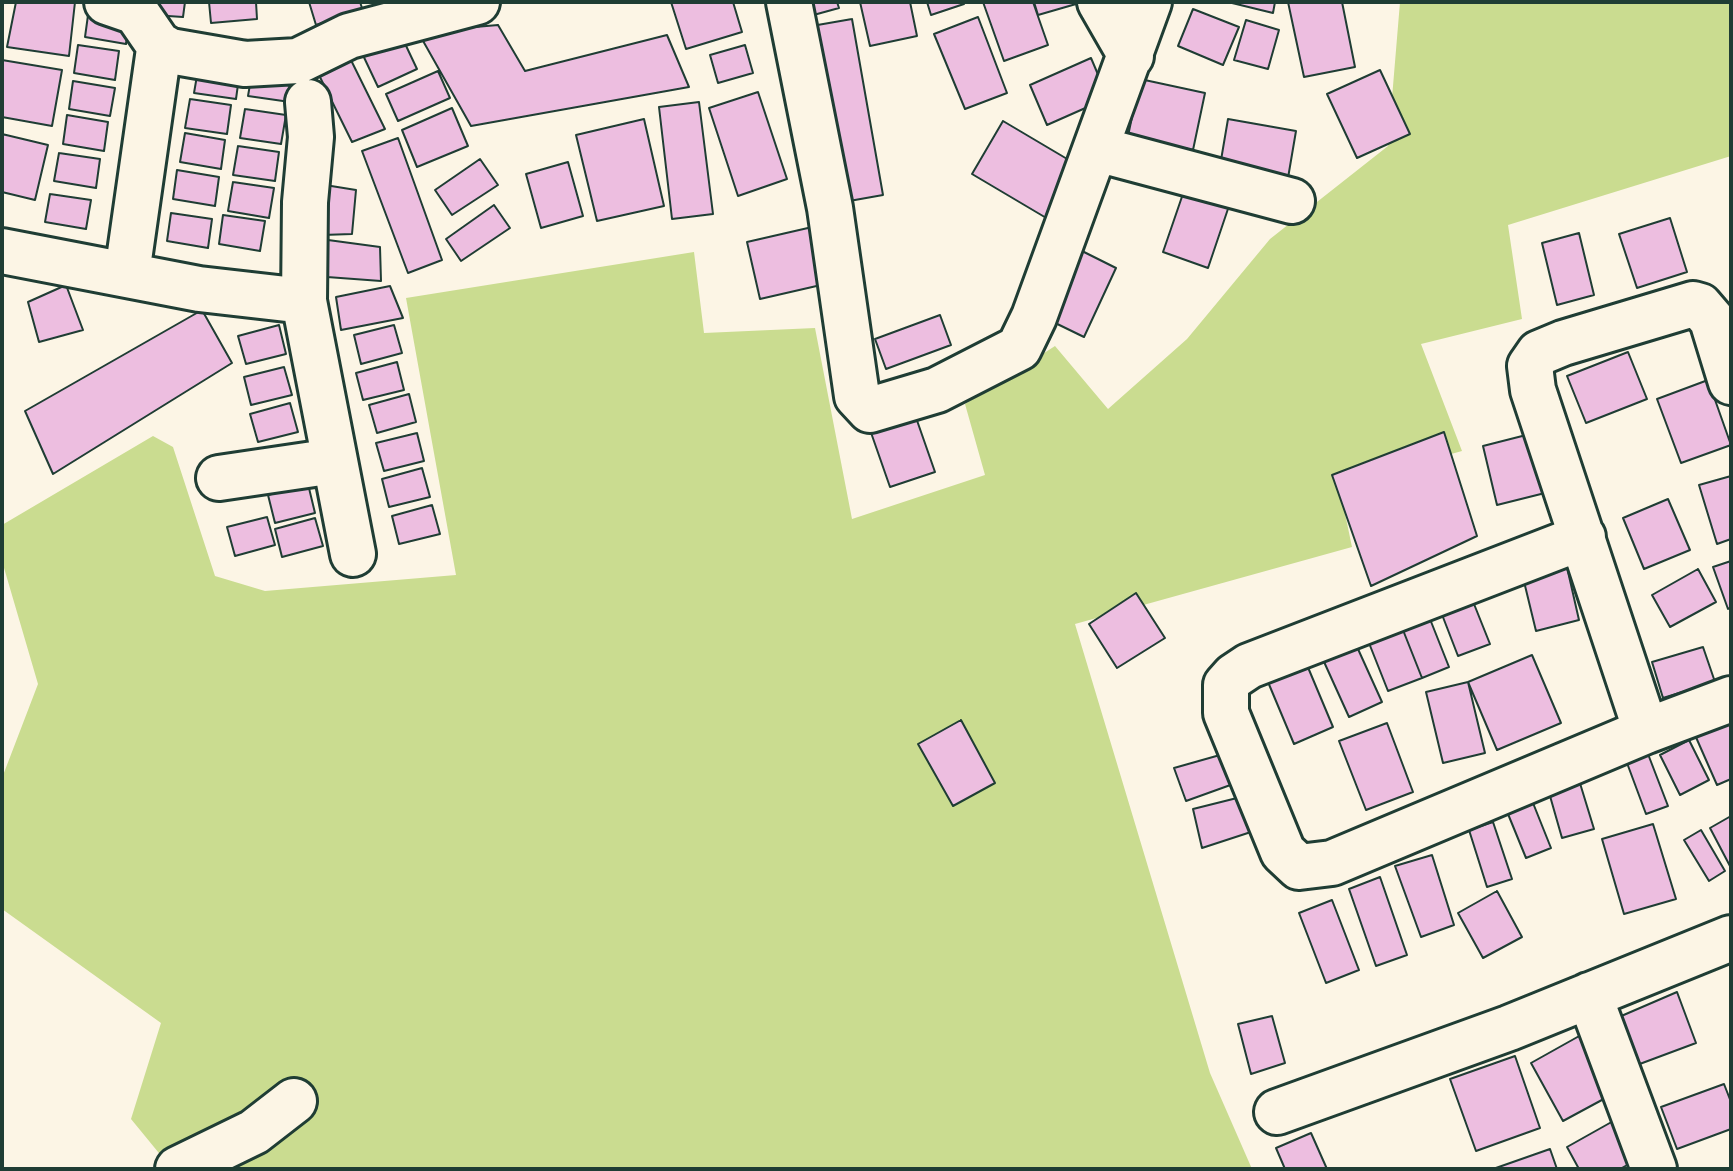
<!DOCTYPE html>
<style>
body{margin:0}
#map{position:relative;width:1733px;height:1171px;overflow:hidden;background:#fcf5e5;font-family:Itim,sans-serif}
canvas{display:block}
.frame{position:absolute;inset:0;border:4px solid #1f3d34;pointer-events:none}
</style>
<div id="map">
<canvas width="1733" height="1171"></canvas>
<div class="frame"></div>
</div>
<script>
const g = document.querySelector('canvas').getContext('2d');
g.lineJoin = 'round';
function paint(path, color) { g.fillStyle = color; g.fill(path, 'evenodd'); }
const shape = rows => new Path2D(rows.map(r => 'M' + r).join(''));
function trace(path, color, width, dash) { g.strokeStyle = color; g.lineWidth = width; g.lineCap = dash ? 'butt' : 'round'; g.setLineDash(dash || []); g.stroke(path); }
const green = shape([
 [1400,2,1731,2,1731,156,1508,225,1522,319,1421,344,1462,451,1339,485,1352,547,1075,624,1210,1073,1252,1169,172,1169,131,1119,161,1023,2,909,2,778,38,684,2,561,2,525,153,436,173,447,215,576,265,591,456,575,406,298,694,252,704,333,815,328,852,519,985,475,965,404,1055,346,1108,409,1187,339,1270,239,1388,146]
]);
const building = shape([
 [16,2,75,2,69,56,7,47,16,2],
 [154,2,185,2,183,17,153,15,154,2],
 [209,2,256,2,257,19,211,23,209,2],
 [309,2,360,2,363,11,316,25,309,2],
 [671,2,733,2,742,32,686,49,671,2],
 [794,2,837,2,839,8,799,19,794,2],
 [860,2,910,2,917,36,870,46,860,2],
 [927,2,963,2,964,4,931,15,927,2],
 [983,2,1033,2,1048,45,1004,61,983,2],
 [1034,2,1083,2,1038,15,1034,2],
 [1228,2,1275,2,1273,13,1228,2],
 [1288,2,1342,2,1355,67,1304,77,1288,2],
 [89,8,130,14,126,44,85,37,89,8],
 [1193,9,1239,27,1223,65,1178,46,1193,9],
 [978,17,1007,93,965,109,934,34,978,17],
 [852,19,883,195,838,203,806,27,852,19],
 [1246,20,1279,30,1268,69,1234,60,1246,20],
 [498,25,525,71,667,35,689,87,471,126,418,32,498,25],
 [400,33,417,69,378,87,361,51,400,33],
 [78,45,119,51,115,80,74,73,78,45],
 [745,45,753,73,718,83,710,55,745,45],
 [345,48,385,129,352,142,314,65,345,48],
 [1091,58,1108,98,1047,125,1030,85,1091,58],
 [2,60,62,70,52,126,2,117,2,60],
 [199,64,240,70,236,99,194,93,199,64],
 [253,67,294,73,290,102,248,96,253,67],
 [1380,70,1410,134,1357,158,1327,94,1380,70],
 [438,71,450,98,398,121,386,94,438,71],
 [1140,79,1205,93,1193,150,1128,136,1140,79],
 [73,81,115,88,110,116,69,109,73,81],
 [758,92,787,179,738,196,709,108,758,92],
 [190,99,231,105,227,134,185,128,190,99],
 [699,102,713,214,672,219,659,107,699,102],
 [452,108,468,146,417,167,402,130,452,108],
 [245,109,286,115,281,144,240,138,245,109],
 [67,115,108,122,104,151,63,144,67,115],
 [644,119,664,206,597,221,576,135,644,119],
 [1228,119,1296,131,1288,178,1220,166,1228,119],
 [1003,121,1079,166,1048,219,972,174,1003,121],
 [185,133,225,140,221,169,180,162,185,133],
 [2,134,48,145,35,200,2,192,2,134],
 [398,138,442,260,408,273,362,151,398,138],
 [238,146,279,152,275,181,233,175,238,146],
 [59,153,100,159,96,188,54,181,59,153],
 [480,159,498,185,452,215,435,190,480,159],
 [568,162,583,216,541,228,526,174,568,162],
 [177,170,219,177,215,206,173,199,177,170],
 [233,182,274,188,269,218,228,211,233,182],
 [325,185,356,190,352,234,322,235,325,185],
 [1186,185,1231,200,1208,268,1163,252,1186,185],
 [50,194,91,200,86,229,45,222,50,194],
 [494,205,510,228,461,261,446,239,494,205],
 [171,213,212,219,208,248,167,241,171,213],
 [223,215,265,221,260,251,219,244,223,215],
 [1670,218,1687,272,1637,288,1619,234,1670,218],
 [821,225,834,282,760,299,747,242,821,225],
 [1579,233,1594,295,1557,305,1542,243,1579,233],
 [328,240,380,247,381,281,327,277,328,240],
 [1078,249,1116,268,1084,337,1045,318,1078,249],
 [66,285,83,330,39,342,28,302,66,285],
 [390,286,403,318,341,330,336,297,390,286],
 [202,310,232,363,53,474,25,411,202,310],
 [940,315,951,345,886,369,875,339,940,315],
 [279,325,286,354,246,364,238,336,279,325],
 [394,325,402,353,361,364,354,335,394,325],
 [1628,352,1647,399,1586,423,1567,376,1628,352],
 [397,362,404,390,363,400,356,373,397,362],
 [284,367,292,395,251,405,244,377,284,367],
 [1708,380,1731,445,1681,463,1657,399,1708,380],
 [409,394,416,422,377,433,369,405,409,394],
 [290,403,298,432,258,442,250,414,290,403],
 [913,409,935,472,890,487,868,424,913,409],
 [1444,432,1477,536,1371,586,1332,475,1444,432],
 [1538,432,1553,491,1497,505,1483,446,1538,432],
 [417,433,424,461,384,471,376,443,417,433],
 [422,468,430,497,389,507,382,479,422,468],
 [1731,476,1731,539,1717,544,1699,485,1731,476],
 [308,484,315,513,275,523,268,495,308,484],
 [1668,499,1690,550,1644,569,1623,518,1668,499],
 [432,505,440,534,399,544,392,516,432,505],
 [267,517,275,545,235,556,227,527,267,517],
 [315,518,323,546,282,557,275,529,315,518],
 [1564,554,1579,620,1536,631,1520,565,1564,554],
 [1731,561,1731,607,1728,609,1713,567,1731,561],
 [1698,569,1716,602,1670,627,1652,595,1698,569],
 [1136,593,1165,638,1117,668,1089,624,1136,593],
 [1472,599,1490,644,1458,656,1441,612,1472,599],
 [1428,614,1449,667,1422,678,1401,625,1428,614],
 [1401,625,1422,678,1388,691,1367,638,1401,625],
 [1353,638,1382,702,1349,717,1320,653,1353,638],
 [1703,647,1715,682,1663,698,1652,662,1703,647],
 [1532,655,1561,723,1497,750,1468,682,1532,655],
 [1307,665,1333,727,1294,744,1268,682,1307,665],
 [1468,682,1485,753,1443,763,1426,692,1468,682],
 [1731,719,1731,779,1717,785,1695,735,1731,719],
 [961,720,995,783,953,806,918,744,961,720],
 [1387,723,1413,792,1366,810,1339,741,1387,723],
 [1689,740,1709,780,1680,795,1660,755,1689,740],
 [1227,753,1236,783,1186,801,1174,768,1227,753],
 [1648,754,1668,806,1646,814,1627,763,1648,754],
 [1579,780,1594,829,1562,838,1548,789,1579,780],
 [1245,796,1254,831,1202,848,1193,809,1245,796],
 [1533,803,1551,848,1526,858,1508,814,1533,803],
 [1731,816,1731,868,1710,828,1731,816],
 [1493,822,1512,879,1487,887,1469,830,1493,822],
 [1653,824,1676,899,1624,914,1602,839,1653,824],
 [1701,830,1725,871,1709,881,1684,840,1701,830],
 [1432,855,1454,925,1421,937,1395,866,1432,855],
 [1380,877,1407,955,1376,966,1349,889,1380,877],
 [1497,891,1522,937,1483,958,1458,913,1497,891],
 [1332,900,1359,970,1326,983,1299,913,1332,900],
 [1677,992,1696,1043,1637,1065,1619,1017,1677,992],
 [1272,1016,1285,1063,1251,1074,1238,1024,1272,1016],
 [1581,1035,1613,1094,1563,1121,1531,1063,1581,1035],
 [1515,1056,1540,1128,1476,1151,1450,1079,1515,1056],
 [1724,1084,1731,1102,1731,1129,1677,1149,1661,1107,1724,1084],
 [1624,1115,1647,1154,1620,1169,1579,1169,1567,1147,1624,1115],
 [1311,1133,1327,1169,1285,1169,1276,1148,1311,1133],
 [1550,1149,1557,1169,1493,1169,1550,1149]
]);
const minor = shape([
 [107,2,136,12,158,44,170,51,245,64,298,61,349,36,477,2],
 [789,2,830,208,857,396,870,410,937,390,1019,348,1034,317,1149,2],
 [1100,2,1131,56],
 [308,102,311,137,305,202,304,301,353,554],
 [1097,149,1292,201],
 [2,251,199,289,304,301],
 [127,274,159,49],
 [219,478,334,461],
 [1583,537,1249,666,1234,676,1226,685,1226,713,1283,852,1299,867,1332,863,1646,731,1731,699],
 [1646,731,1533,390,1530,366,1539,353,1563,343,1693,304,1700,306,1712,320,1731,382],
 [1589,995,1654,1169],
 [1277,1112,1509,1028,1731,938],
 [178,1169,254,1132,294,1101]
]);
paint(green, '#cadc90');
paint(building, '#edbee0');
trace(building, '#1f3d34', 2);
trace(minor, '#1f3d34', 50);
trace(minor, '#fcf5e5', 44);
</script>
